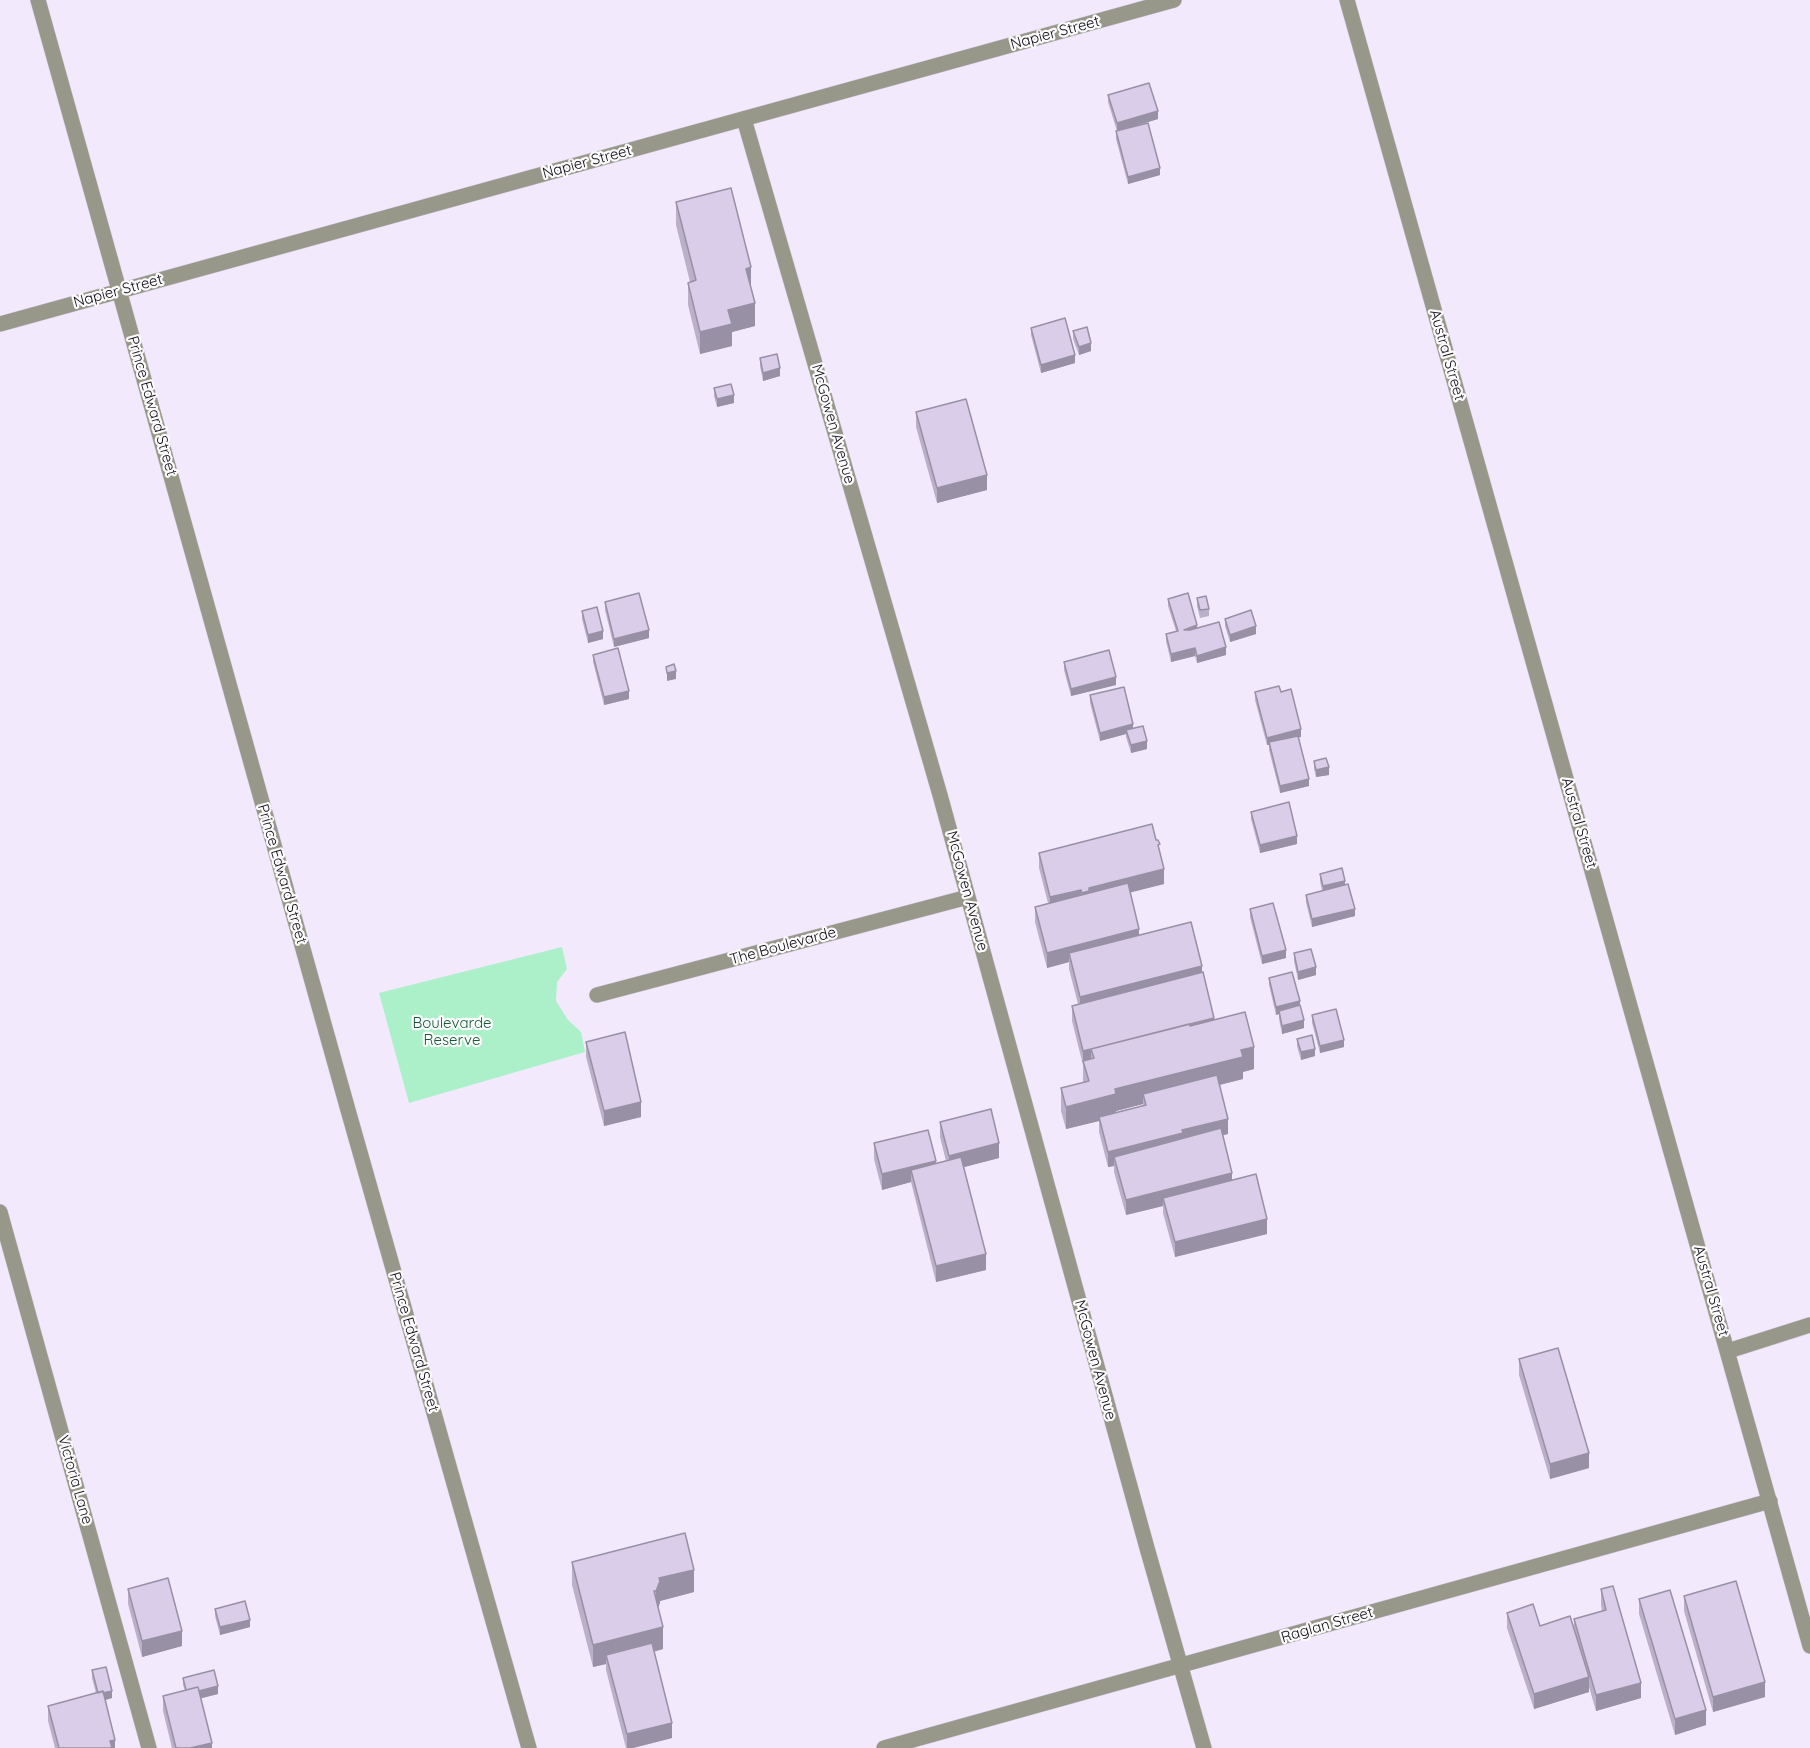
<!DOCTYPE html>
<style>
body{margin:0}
canvas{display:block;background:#f2eafc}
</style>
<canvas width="1810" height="1748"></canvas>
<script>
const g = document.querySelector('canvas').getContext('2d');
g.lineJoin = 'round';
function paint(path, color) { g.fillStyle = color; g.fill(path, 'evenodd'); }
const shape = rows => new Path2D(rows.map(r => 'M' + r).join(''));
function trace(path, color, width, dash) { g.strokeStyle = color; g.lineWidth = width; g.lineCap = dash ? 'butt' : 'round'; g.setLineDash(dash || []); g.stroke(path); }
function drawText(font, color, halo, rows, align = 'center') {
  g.font = font + ' Quicksand,sans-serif'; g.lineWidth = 4.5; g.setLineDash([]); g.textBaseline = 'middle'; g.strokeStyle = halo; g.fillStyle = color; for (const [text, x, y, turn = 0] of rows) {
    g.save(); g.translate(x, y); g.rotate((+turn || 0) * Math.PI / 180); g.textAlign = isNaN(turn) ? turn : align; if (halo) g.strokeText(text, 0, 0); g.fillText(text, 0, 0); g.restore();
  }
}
const green = shape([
 [562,947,567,969,557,982,556,1001,568,1020,581,1032,585,1052,409,1103,379,993]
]);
const service = shape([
 [0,1212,149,1748]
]);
const minor = shape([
 [744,119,940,795,1147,1548,1204,1748],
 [597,995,968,897],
 [1728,1351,1810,1325],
 [884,1748,1770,1501]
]);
const tertiary = shape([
 [38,0,348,1110,529,1748],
 [1347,0,1810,1646],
 [0,324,1174,0]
]);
const wall = shape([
 [1108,95,1158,119,1133,127,1160,175,1128,184,1116,139,1116,131,1117,131,1108,102],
 [676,202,751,290,755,326,732,332,732,346,700,354,688,305,688,283,690,282,676,225],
 [1031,328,1075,363,1041,373,1031,335],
 [1073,331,1091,351,1079,355,1073,339],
 [760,358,780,376,763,381,760,366],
 [714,388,734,403,717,407,714,396],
 [916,412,987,490,937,503,916,427],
 [1197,598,1209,609,1209,616,1200,618,1197,606],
 [1168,599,1197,628,1226,655,1197,663,1195,656,1171,662,1166,641,1166,634,1176,631,1168,606],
 [605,602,649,638,614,647,605,610],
 [582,611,603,639,588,643,582,619],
 [1225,619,1256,634,1230,642,1225,626],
 [593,655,629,699,604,705,593,662],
 [1064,662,1116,685,1071,696,1064,670],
 [1255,692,1281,692,1301,737,1298,737,1309,786,1280,793,1269,750,1269,745,1267,745,1255,700],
 [1090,695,1133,728,1147,749,1131,753,1126,737,1126,734,1100,741,1090,703],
 [1314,761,1329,775,1316,777,1314,769],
 [1251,812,1297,844,1260,853,1251,819],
 [1156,840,1160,852,1164,884,1130,892,1139,935,1202,973,1214,1020,1254,1069,1243,1072,1243,1079,1220,1085,1228,1134,1223,1135,1232,1180,1267,1234,1175,1257,1163,1213,1163,1206,1126,1215,1114,1172,1114,1166,1108,1167,1099,1132,1099,1121,1066,1129,1061,1111,1061,1088,1083,1083,1083,1065,1072,1021,1072,1006,1078,1004,1069,969,1069,962,1047,968,1035,922,1035,907,1048,903,1039,868,1039,853],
 [1143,1104,1143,1106,1116,1112,1116,1111],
 [1320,874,1345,885,1355,916,1312,927,1306,902,1306,895,1322,891,1320,881],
 [1250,909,1286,958,1262,964,1250,917],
 [1294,953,1316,975,1298,980,1294,961],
 [1269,978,1300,1006,1304,1028,1282,1034,1279,1019,1279,1014,1276,1015,1269,985],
 [1312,1015,1344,1047,1320,1053,1312,1023],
 [1297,1039,1315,1056,1301,1060,1297,1046],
 [586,1042,641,1117,604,1126,586,1057],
 [940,1122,999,1158,964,1167,986,1270,936,1282,911,1182,882,1190,874,1159,874,1143,936,1163,946,1161,940,1137],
 [1519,1359,1589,1468,1550,1479,1519,1375],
 [572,1562,694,1592,660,1601,658,1609,663,1649,654,1652,672,1738,633,1748,626,1748,606,1670,606,1664,593,1667,572,1585],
 [128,1589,182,1646,142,1657,128,1604],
 [1601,1589,1641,1698,1596,1711,1589,1687,1589,1692,1534,1709,1507,1628,1507,1613,1540,1626,1574,1631,1574,1619,1602,1611,1601,1605],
 [1684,1596,1765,1697,1713,1712,1684,1611],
 [1639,1599,1706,1725,1675,1735,1639,1614],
 [215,1609,250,1627,220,1635,215,1616],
 [92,1670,112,1698,105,1700,115,1748,55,1748,48,1721,48,1706,96,1693,92,1678],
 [183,1678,218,1694,201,1698,212,1748,172,1748,163,1711,163,1696,185,1691,183,1685]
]);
const shadedWall = shape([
 [1158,111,1158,119,1117,131,1117,123],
 [1160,168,1160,175,1128,184,1128,177],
 [751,267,751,290,746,269],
 [755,303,755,326,732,332,732,346,700,354,700,332,728,310],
 [1091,343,1091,351,1079,355,1079,347],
 [1075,355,1075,363,1041,373,1041,365],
 [780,368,780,376,763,381,763,373],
 [734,395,734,403,717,407,717,399],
 [987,475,987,490,937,503,937,488],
 [1197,625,1197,632,1184,630],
 [1256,626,1256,634,1230,642,1230,635],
 [649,630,649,638,614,647,614,639],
 [603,631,603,639,588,643,588,635],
 [1226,647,1226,655,1197,663,1197,656],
 [1195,648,1195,656,1171,662,1171,654],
 [676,671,676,679,667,681,667,673],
 [1116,677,1116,685,1071,696,1071,689],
 [629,691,629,699,604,705,604,697],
 [1133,724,1133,732,1126,730,1126,734,1100,741,1100,733],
 [1301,729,1301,737,1270,745,1269,742,1269,745,1267,745,1267,738],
 [1147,741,1147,749,1131,753,1131,745],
 [1329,767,1329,775,1316,777,1316,770],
 [1309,779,1309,786,1280,793,1280,786],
 [1297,836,1297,844,1260,853,1260,845],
 [1164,869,1164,884,1089,903,1082,908,1082,893,1089,888],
 [1345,881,1345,889,1323,894,1323,886],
 [1081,890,1081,905,1050,913,1050,897],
 [1355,909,1355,916,1312,927,1312,919],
 [1139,929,1139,944,1069,953,1069,962,1047,968,1047,953],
 [1286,950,1286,958,1262,964,1262,956],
 [1202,966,1202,981,1080,1012,1080,997],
 [1316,967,1316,975,1298,980,1298,972],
 [1300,1001,1300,1009,1279,1011,1279,1014,1276,1015,1276,1007],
 [1214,1018,1214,1033,1094,1058,1091,1049,1091,1064,1083,1062,1083,1051],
 [1304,1020,1304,1028,1282,1034,1282,1026],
 [1344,1040,1344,1047,1320,1053,1320,1046],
 [1254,1047,1254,1069,1243,1072,1243,1079,1146,1103,1143,1094,1143,1104,1116,1111,1116,1117,1099,1117,1099,1121,1066,1129,1066,1107,1115,1089,1241,1050],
 [1315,1049,1315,1056,1301,1060,1301,1052],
 [641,1102,641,1117,604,1126,604,1111],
 [1228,1119,1228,1134,1183,1145,1114,1157,1114,1166,1108,1167,1108,1152,1182,1130],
 [999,1143,999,1158,949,1171,949,1156],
 [936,1161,936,1176,911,1170,911,1182,882,1190,882,1174],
 [1232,1173,1232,1189,1163,1198,1163,1206,1126,1215,1126,1200],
 [1267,1219,1267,1234,1175,1257,1175,1242],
 [986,1254,986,1270,936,1282,936,1266],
 [1589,1453,1589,1468,1550,1479,1550,1464],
 [694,1570,694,1592,660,1601,660,1603,656,1613,656,1591,659,1578],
 [250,1620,250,1627,220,1635,220,1627],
 [663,1627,663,1649,608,1663,606,1655,606,1664,593,1667,593,1645],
 [182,1631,182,1646,142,1657,142,1641],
 [1589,1677,1589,1692,1534,1709,1534,1694],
 [1765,1682,1765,1697,1713,1712,1713,1697],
 [1641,1683,1641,1698,1596,1711,1596,1695],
 [218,1686,218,1694,187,1702,187,1694],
 [112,1691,112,1698,98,1702,98,1694],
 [1706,1710,1706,1725,1675,1735,1675,1719],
 [672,1723,672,1738,633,1748,627,1748,627,1734],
 [115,1740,115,1748,110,1748,110,1741],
 [212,1743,212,1748,190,1748]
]);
const building = shape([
 [1149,83,1158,111,1117,123,1108,95,1149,83],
 [1148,123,1160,168,1128,177,1116,131,1148,123],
 [731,188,751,267,746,269,755,303,728,310,732,324,700,332,688,283,696,280,676,202,731,188],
 [1065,318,1075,355,1041,365,1031,328,1065,318],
 [1087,327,1091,343,1079,347,1073,331,1087,327],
 [777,354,780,368,763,373,760,358,777,354],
 [731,384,734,395,717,399,714,388,731,384],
 [966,399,987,475,937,488,916,412,966,399],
 [639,593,649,630,614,639,605,602,639,593],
 [1188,593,1197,625,1184,630,1190,630,1219,622,1226,647,1197,656,1195,648,1171,654,1166,634,1178,631,1168,599,1188,593],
 [1206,596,1209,609,1200,610,1197,598,1206,596],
 [597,607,603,631,588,635,582,611,597,607],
 [1251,610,1256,626,1230,635,1225,619,1251,610],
 [618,648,629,691,604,697,593,655,618,648],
 [1109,650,1116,677,1071,689,1064,662,1109,650],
 [674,664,676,671,667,673,666,667,674,664],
 [1279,686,1281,692,1291,689,1301,729,1267,738,1255,692,1279,686],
 [1124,687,1133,724,1100,733,1090,695,1124,687],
 [1143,726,1147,741,1131,745,1126,730,1143,726],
 [1298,736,1309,779,1280,786,1269,742,1298,736],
 [1326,758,1329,767,1316,770,1314,761,1326,758],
 [1289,802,1297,836,1260,845,1251,812,1289,802],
 [1152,824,1156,840,1158,840,1160,844,1158,845,1164,869,1089,888,1089,891,1082,893,1081,890,1050,897,1039,853,1152,824],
 [1342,868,1345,881,1323,886,1320,874,1342,868],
 [1128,883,1139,929,1047,953,1035,907,1128,883],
 [1348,884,1355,909,1312,919,1306,895,1348,884],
 [1273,903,1286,950,1262,956,1250,909,1273,903],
 [1191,922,1202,966,1080,997,1069,953,1191,922],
 [1311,949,1316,967,1298,972,1294,953,1311,949],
 [1203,972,1214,1018,1083,1051,1072,1006,1203,972],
 [1292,972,1300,1001,1276,1007,1269,978,1292,972],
 [1300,1005,1304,1020,1282,1026,1279,1011,1300,1005],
 [1336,1009,1344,1040,1320,1046,1312,1015,1336,1009],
 [1245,1012,1254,1047,1241,1050,1243,1057,1115,1089,1116,1094,1066,1107,1061,1088,1089,1081,1083,1061,1094,1058,1091,1049,1189,1024,1190,1026,1245,1012],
 [625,1032,641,1102,604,1111,586,1042,625,1032],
 [1312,1035,1315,1049,1301,1052,1297,1039,1312,1035],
 [1217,1075,1228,1119,1182,1130,1183,1133,1108,1152,1099,1117,1146,1105,1143,1094,1217,1075],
 [991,1109,999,1143,949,1156,940,1122,991,1109],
 [1221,1128,1232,1173,1126,1200,1114,1157,1221,1128],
 [928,1130,936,1161,882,1174,874,1143,928,1130],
 [961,1157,986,1254,936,1266,911,1170,961,1157],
 [1256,1174,1267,1219,1175,1242,1163,1198,1256,1174],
 [1558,1348,1589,1453,1550,1464,1519,1359,1558,1348],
 [685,1533,694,1570,659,1578,660,1581,656,1591,654,1591,663,1627,593,1645,572,1562,685,1533],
 [168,1578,182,1631,142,1641,128,1589,168,1578],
 [1736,1581,1765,1682,1713,1697,1684,1596,1736,1581],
 [1613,1586,1641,1683,1596,1695,1574,1619,1606,1610,1601,1589,1613,1586],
 [1670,1590,1706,1710,1675,1719,1639,1599,1670,1590],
 [245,1601,250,1620,220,1627,215,1609,245,1601],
 [1533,1604,1540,1626,1570,1616,1589,1677,1534,1694,1507,1613,1533,1604],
 [652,1643,672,1723,627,1734,606,1655,652,1643],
 [106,1667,112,1691,103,1693,103,1691,98,1693,92,1670,106,1667],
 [214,1670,218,1686,199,1691,198,1687,186,1690,183,1678,214,1670],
 [198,1687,212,1743,190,1748,176,1748,163,1696,198,1687],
 [103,1691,115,1740,110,1741,112,1748,59,1748,48,1706,103,1691]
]);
const streetNames = [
 ["Napier Street",1055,33,-15],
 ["Napier Street",587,162,-15],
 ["Napier Street",118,291,-15],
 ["Austral Street",1447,355,74],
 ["Prince Edward Street",152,406,74],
 ["McGowen Avenue",833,424,74],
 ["Austral Street",1579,823,74],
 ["Prince Edward Street",282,874,74],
 ["McGowen Avenue",967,891,75],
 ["The Boulevarde",783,946,-15],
 ["Austral Street",1711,1291,74],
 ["Prince Edward Street",414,1342,74],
 ["McGowen Avenue",1095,1360,75],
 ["Victoria Lane",75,1480,74],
 ["Raglan Street",1327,1625,-16]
];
const parkNames = [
 ["Boulevarde",452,1023],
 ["Reserve",452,1040]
];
paint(green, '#acf0c9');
trace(service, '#cec6d7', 16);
trace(minor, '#cec6d7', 16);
trace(tertiary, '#cec6d7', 16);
trace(service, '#97978a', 15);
trace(minor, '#97978a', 15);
trace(tertiary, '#97978a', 15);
paint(wall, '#bbb0c9');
paint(shadedWall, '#9890a4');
paint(building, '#d9cdea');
trace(building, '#9890a4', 1.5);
drawText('15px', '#0f0a14', '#fbfbfb', streetNames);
drawText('15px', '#15593a', '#fbfbfb', parkNames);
</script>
